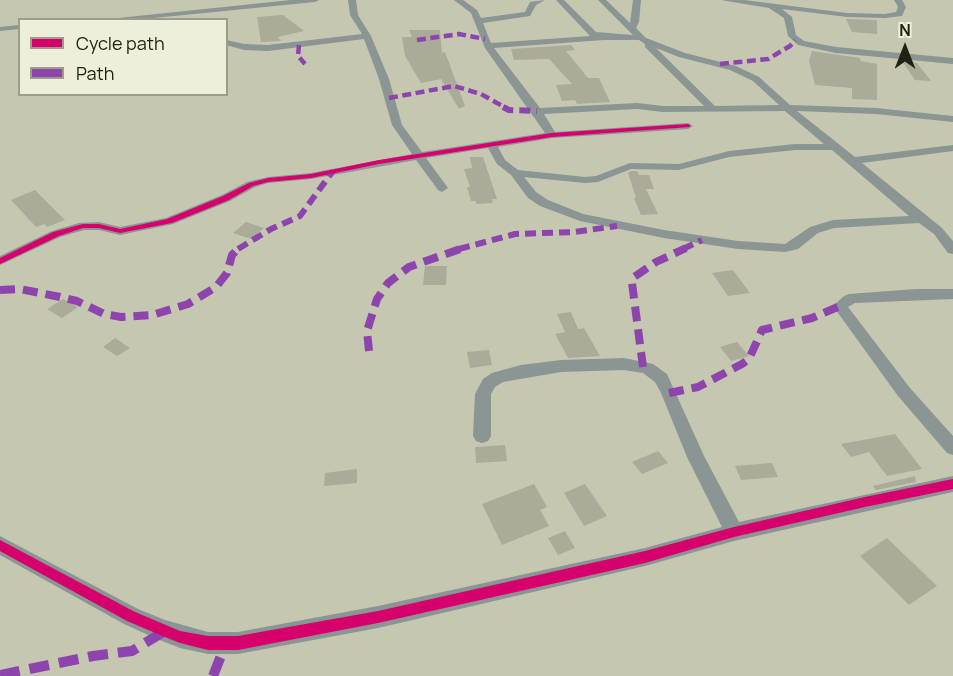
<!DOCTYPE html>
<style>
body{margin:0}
#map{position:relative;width:953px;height:676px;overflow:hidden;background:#c6c7b1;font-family:Manrope,sans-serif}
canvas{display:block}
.legend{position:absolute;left:18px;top:18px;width:210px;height:78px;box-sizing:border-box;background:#eeefdb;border:2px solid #9c9d8b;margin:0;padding:8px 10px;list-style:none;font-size:18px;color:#212213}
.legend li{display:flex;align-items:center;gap:12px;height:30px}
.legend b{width:30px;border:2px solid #9c9d8b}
.north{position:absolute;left:875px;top:18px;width:60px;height:60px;-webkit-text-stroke:4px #eeefdb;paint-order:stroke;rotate:0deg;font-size:16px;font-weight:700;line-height:24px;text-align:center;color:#212213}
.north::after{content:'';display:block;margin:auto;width:21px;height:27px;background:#212213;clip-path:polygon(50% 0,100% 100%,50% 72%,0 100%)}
</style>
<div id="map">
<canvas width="953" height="676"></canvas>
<ul class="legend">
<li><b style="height:8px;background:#d6006c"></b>Cycle path</li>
<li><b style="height:8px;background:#8e44ad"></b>Path</li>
</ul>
<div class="north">N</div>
</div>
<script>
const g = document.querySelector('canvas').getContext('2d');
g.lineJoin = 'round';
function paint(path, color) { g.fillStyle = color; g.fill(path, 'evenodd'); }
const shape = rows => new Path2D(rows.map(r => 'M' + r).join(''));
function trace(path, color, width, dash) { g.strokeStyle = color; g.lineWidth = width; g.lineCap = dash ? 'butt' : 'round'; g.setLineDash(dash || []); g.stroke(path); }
const building = shape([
 [283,15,304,31,278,37,281,41,261,42,257,17],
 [846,19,877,20,877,34,852,32],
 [409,30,440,30,442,53,445,52,465,106,459,109,441,79,421,83,405,56,402,37,412,37],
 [571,45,575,50,566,51,588,78,599,78,610,102,577,104,575,100,562,101,556,85,572,84,549,59,514,60,511,49],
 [812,51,860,58,861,61,877,64,877,100,852,99,852,88,815,85,809,61],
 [902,61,917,63,931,81,915,80],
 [470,157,483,157,497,199,492,199,493,203,477,204,475,201,471,201,467,187,470,187,464,169,472,168],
 [631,171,637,171,639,175,649,175,654,189,646,189,658,214,641,215,634,198,636,198,628,173],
 [35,190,65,220,47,227,44,224,36,227,11,200],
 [246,222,264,228,251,239,233,233],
 [425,266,447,266,446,285,423,285],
 [733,270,750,293,728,296,712,273],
 [63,299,78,307,62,318,47,309],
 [571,312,578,329,584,328,600,356,568,358,555,334,565,332,557,314],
 [115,338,130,348,117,356,103,347],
 [737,342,749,356,731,361,720,347],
 [489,350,492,365,470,368,467,352],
 [895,434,922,469,887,476,869,452,851,457,841,444],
 [505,445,507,461,476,463,475,447],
 [658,451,668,463,642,474,632,462],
 [772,463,778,477,741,480,735,466],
 [357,469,357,483,324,486,325,473],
 [915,476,916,482,876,490,873,486],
 [534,484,547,507,540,510,549,526,502,545,482,504],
 [585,484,607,516,584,526,564,493],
 [565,531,575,548,558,555,548,538],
 [887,538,937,586,909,605,860,556]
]);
const minor = shape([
 [291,0,319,0,315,2,134,20,99,20,291,0],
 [348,0,356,0,358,15,371,36,389,79,402,125,422,152,545,133,485,48,471,13,454,0,463,0,477,10,481,18,525,12,530,2,545,0,536,5,530,16,483,23,491,43,590,36,556,0,564,0,596,32,633,35,598,0,606,0,630,23,633,0,641,0,639,22,636,28,646,38,685,53,736,66,759,77,790,105,876,108,953,116,953,122,876,114,797,111,855,157,953,145,953,151,862,163,942,228,953,241,953,254,948,253,934,234,919,223,834,228,818,233,798,249,785,252,738,249,664,238,580,221,540,206,528,198,511,175,497,164,488,148,426,158,448,188,442,192,438,190,416,160,311,179,268,183,255,187,230,201,173,224,120,235,99,230,84,230,60,237,0,265,0,256,52,231,79,223,99,222,120,227,166,218,222,195,247,182,268,177,311,173,412,154,392,125,379,79,364,39,268,51,244,50,226,45,226,40,244,44,268,45,362,34,350,15,348,0],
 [604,40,639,40,645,44,645,47,704,106,663,106,637,103,540,108,494,48,604,40],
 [656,48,679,57,730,70,753,81,779,105,715,106,656,48],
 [637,109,663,112,785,111,824,144,795,144,729,151,679,164,630,163,596,176,585,177,518,170,505,160,498,147,552,138,688,129,693,126,688,123,555,132,544,114,637,109],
 [795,150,832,150,909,216,833,220,810,227,785,244,738,241,664,230,583,214,548,200,536,192,524,177,585,183,598,182,631,169,679,170,729,157,795,150],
 [721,0,744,0,847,13,885,14,896,12,898,7,894,0,902,0,906,7,902,16,885,18,847,17,782,9,792,17,796,35,804,41,836,47,953,58,953,64,836,53,798,45,788,36,784,18,769,8,721,0],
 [20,25,20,29,0,31,0,27,20,25],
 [916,289,953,289,953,299,855,303,848,307,910,388,953,436,953,455,947,453,898,396,833,306,844,296,849,294,916,289],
 [624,358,653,364,667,374,704,456,739,522,953,476,953,492,734,541,645,566,378,628,238,654,208,654,180,648,157,639,124,624,0,555,0,536,138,609,165,620,208,632,238,632,378,606,645,548,722,527,687,457,661,393,655,382,643,373,624,370,561,372,503,382,495,387,491,394,491,436,488,441,482,443,476,441,473,436,475,394,483,379,492,373,521,365,561,360,624,358]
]);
const quietFar3 = shape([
 [417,40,459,34,485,39],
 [299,45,298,56,305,64],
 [720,64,768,59,790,46,795,40],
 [389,98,454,86,481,94,506,108]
]);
const quietFar2 = shape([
 [503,107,509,110,537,111],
 [238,249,271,229,300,216,333,171],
 [459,249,515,234,574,232,617,226],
 [683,249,702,240]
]);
const quietFar1 = shape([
 [0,290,20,289,60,297,77,301,104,314,121,317,152,315,188,304,216,287,227,273,232,255,239,248],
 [369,351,367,331,377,299,388,283,409,267,463,248],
 [643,367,632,283,634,277,656,262,686,248],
 [669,393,698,387,742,364,749,359,762,330,812,318,840,306]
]);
const quiet = shape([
 [0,675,93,656,132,651,165,631],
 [213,676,226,643]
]);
const cycleway = shape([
 [688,124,690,125,690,127,552,137,379,164,311,178,268,182,253,186,229,200,172,223,120,233,99,228,83,228,59,236,0,264,0,258,53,232,83,224,99,224,120,229,167,219,223,196,249,183,268,178,311,174,379,160,552,133,688,124],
 [953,479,953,489,865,507,734,537,645,563,378,623,238,650,208,650,180,643,165,637,127,621,0,551,0,540,135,612,180,631,208,636,238,636,378,611,645,551,734,527,865,497,953,479]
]);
paint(building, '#aaab99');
paint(minor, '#8a9594');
trace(quietFar3, '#8e44ad', 4.5, [9, 4.5]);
trace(quietFar2, '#8e44ad', 6, [11, 6]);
trace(quietFar1, '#8e44ad', 8, [15, 8]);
trace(quiet, '#8e44ad', 10, [20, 10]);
paint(cycleway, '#d6006c');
</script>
